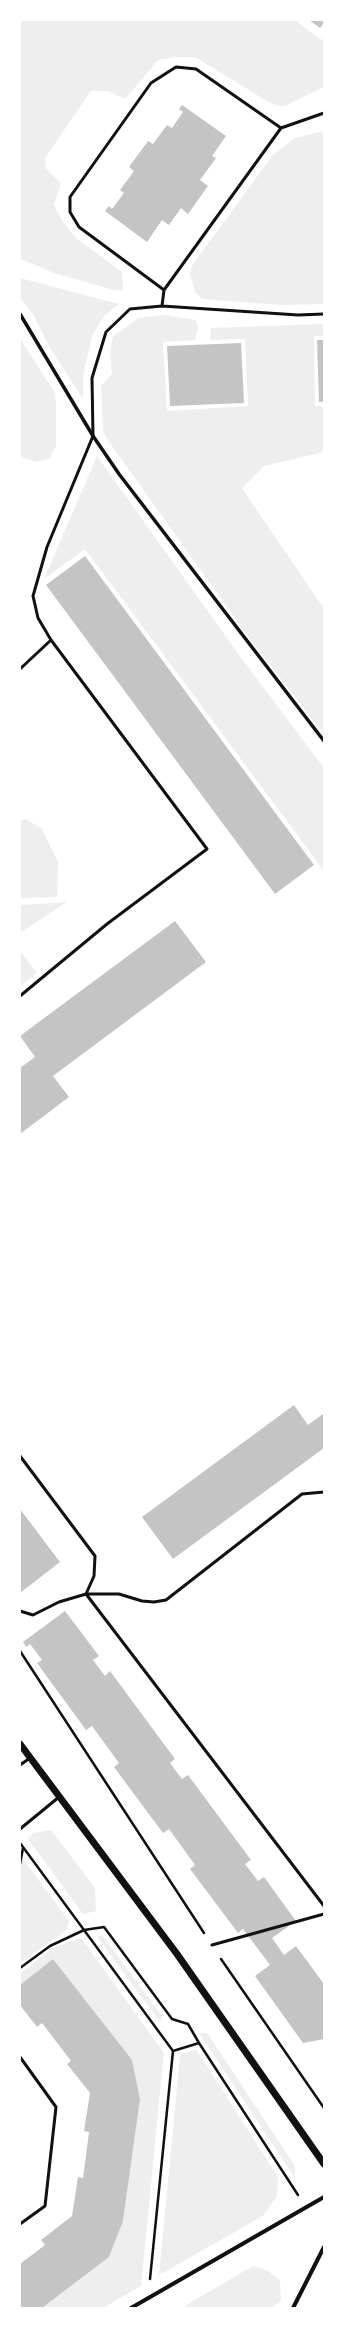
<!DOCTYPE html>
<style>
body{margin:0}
#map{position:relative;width:344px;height:2328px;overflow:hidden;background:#fff;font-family:"Exo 2",sans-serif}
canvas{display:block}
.frame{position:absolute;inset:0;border:21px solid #fff;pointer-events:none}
</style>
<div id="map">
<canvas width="344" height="2328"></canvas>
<div class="frame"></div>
</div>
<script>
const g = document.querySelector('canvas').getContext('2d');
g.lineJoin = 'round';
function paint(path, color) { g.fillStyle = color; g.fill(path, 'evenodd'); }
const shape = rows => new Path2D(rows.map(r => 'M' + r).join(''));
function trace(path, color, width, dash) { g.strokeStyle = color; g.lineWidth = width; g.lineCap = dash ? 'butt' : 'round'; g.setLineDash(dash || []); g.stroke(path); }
const green = shape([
 [20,20,295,20,321,40,324,37,324,87,282,107,267,101,195,57,176,57,158,60,125,99,108,91,91,91,45,158,46,169,61,183,54,205,63,222,76,238,122,272,123,290,114,290,54,273,20,259],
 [324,131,324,304,281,305,202,299,195,292,190,274,193,264,273,155,295,138],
 [20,278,119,304,104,316,92,336,83,376,83,399,49,346,33,314,20,298],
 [163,315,196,320,198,328,195,340,163,342,167,411,248,406,245,339,210,340,211,328,324,324,324,336,314,336,315,406,324,406,324,452,264,466,242,488,324,609,324,734,255,646,107,439,103,430,101,386,112,374,110,354,113,336,139,318],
 [20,338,55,393,56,402,56,446,49,459,37,462,20,457],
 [97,456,242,659,324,768,324,871,85,549,44,579],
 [26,819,42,829,58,862,57,897,20,898,20,821],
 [67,902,20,933,20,905],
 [20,951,37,973,20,986],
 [51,1830,95,1888,96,1911,83,1914,28,1839,33,1833],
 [20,1855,69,1921,67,1930,20,1963],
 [102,1935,162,2016,160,2022,97,1937],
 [81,1938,164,2053,141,2286,103,2308,42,2308,109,2257,123,2221,140,2099,132,2061,53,1959,20,1985,20,1974,52,1948],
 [199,2033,207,2033,295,2166,295,2178],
 [196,2049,278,2177,277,2196,263,2216,159,2275,180,2055],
 [253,2266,268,2271,280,2280,281,2301,271,2308,181,2308]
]);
const building = shape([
 [309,20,324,20,324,23,320,28],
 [182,105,226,136,212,156,216,158,200,180,208,186,188,214,181,208,169,225,162,220,147,242,105,211,109,206,112,209,124,193,120,190,134,171,129,167,148,141,153,144,167,125,172,128,183,112,179,109],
 [317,340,324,340,324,402,319,402],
 [241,343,244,403,170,406,167,346],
 [85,556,314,865,275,894,46,585],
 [175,921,206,962,53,1076,69,1097,20,1134,20,1068,35,1057,20,1036],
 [294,1405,308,1425,324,1413,324,1448,173,1559,142,1517],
 [20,1509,60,1562,20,1593],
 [65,1611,99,1656,93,1660,105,1676,110,1671,175,1759,170,1763,182,1779,188,1775,251,1860,245,1864,258,1881,264,1877,296,1921,272,1938,284,1955,296,1946,324,1984,324,2039,303,2043,255,1976,270,1965,243,1929,238,1933,190,1869,195,1865,169,1829,163,1833,114,1767,119,1763,92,1726,86,1730,37,1663,42,1660,30,1644,26,1647,23,1642],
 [53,1959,132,2060,140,2099,123,2221,109,2257,42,2308,20,2308,20,2264,45,2245,41,2240,72,2216,78,2177,83,2178,89,2132,84,2131,90,2093,67,2064,71,2061,42,2023,37,2027,20,2005,20,1985]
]);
const path = shape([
 [20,1651,204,1933],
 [20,1843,173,2051,150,2279],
 [20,1864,23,1848],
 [221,1959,324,2108],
 [20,1968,50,1946,84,1930,104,1927,172,2019,188,2024,199,2043,173,2051],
 [199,2043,298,2195]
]);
const service = shape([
 [281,128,196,69,176,67,151,83,70,197,70,212,79,227,164,290,281,128,324,113],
 [162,306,164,290],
 [20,669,51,640],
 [20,996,107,924,207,849,51,640,38,618,33,596,47,547,93,436,92,378,106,332,130,309,162,306,298,315,324,314],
 [20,1456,95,1556,94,1576,86,1594,324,1906],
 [20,1611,33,1615,59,1602,86,1594,119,1594,142,1601,154,1602,166,1600,302,1494,324,1492],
 [20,1765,30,1758],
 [20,1829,59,1797],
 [212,1945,324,1914],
 [20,2057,56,2107,45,2206,20,2224]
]);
const pedestrian = shape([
 [20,314,93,436,119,474,324,741]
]);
const minor = shape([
 [131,2308,324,2197],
 [293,2308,324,2247]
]);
const tertiary = shape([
 [20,1744,177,1954,324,2164]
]);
paint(green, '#eee');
paint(building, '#c4c4c4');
trace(path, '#111', 2.5);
trace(service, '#111', 3);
trace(pedestrian, '#111', 3.5);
trace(minor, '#111', 4);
trace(tertiary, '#111', 7);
</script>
